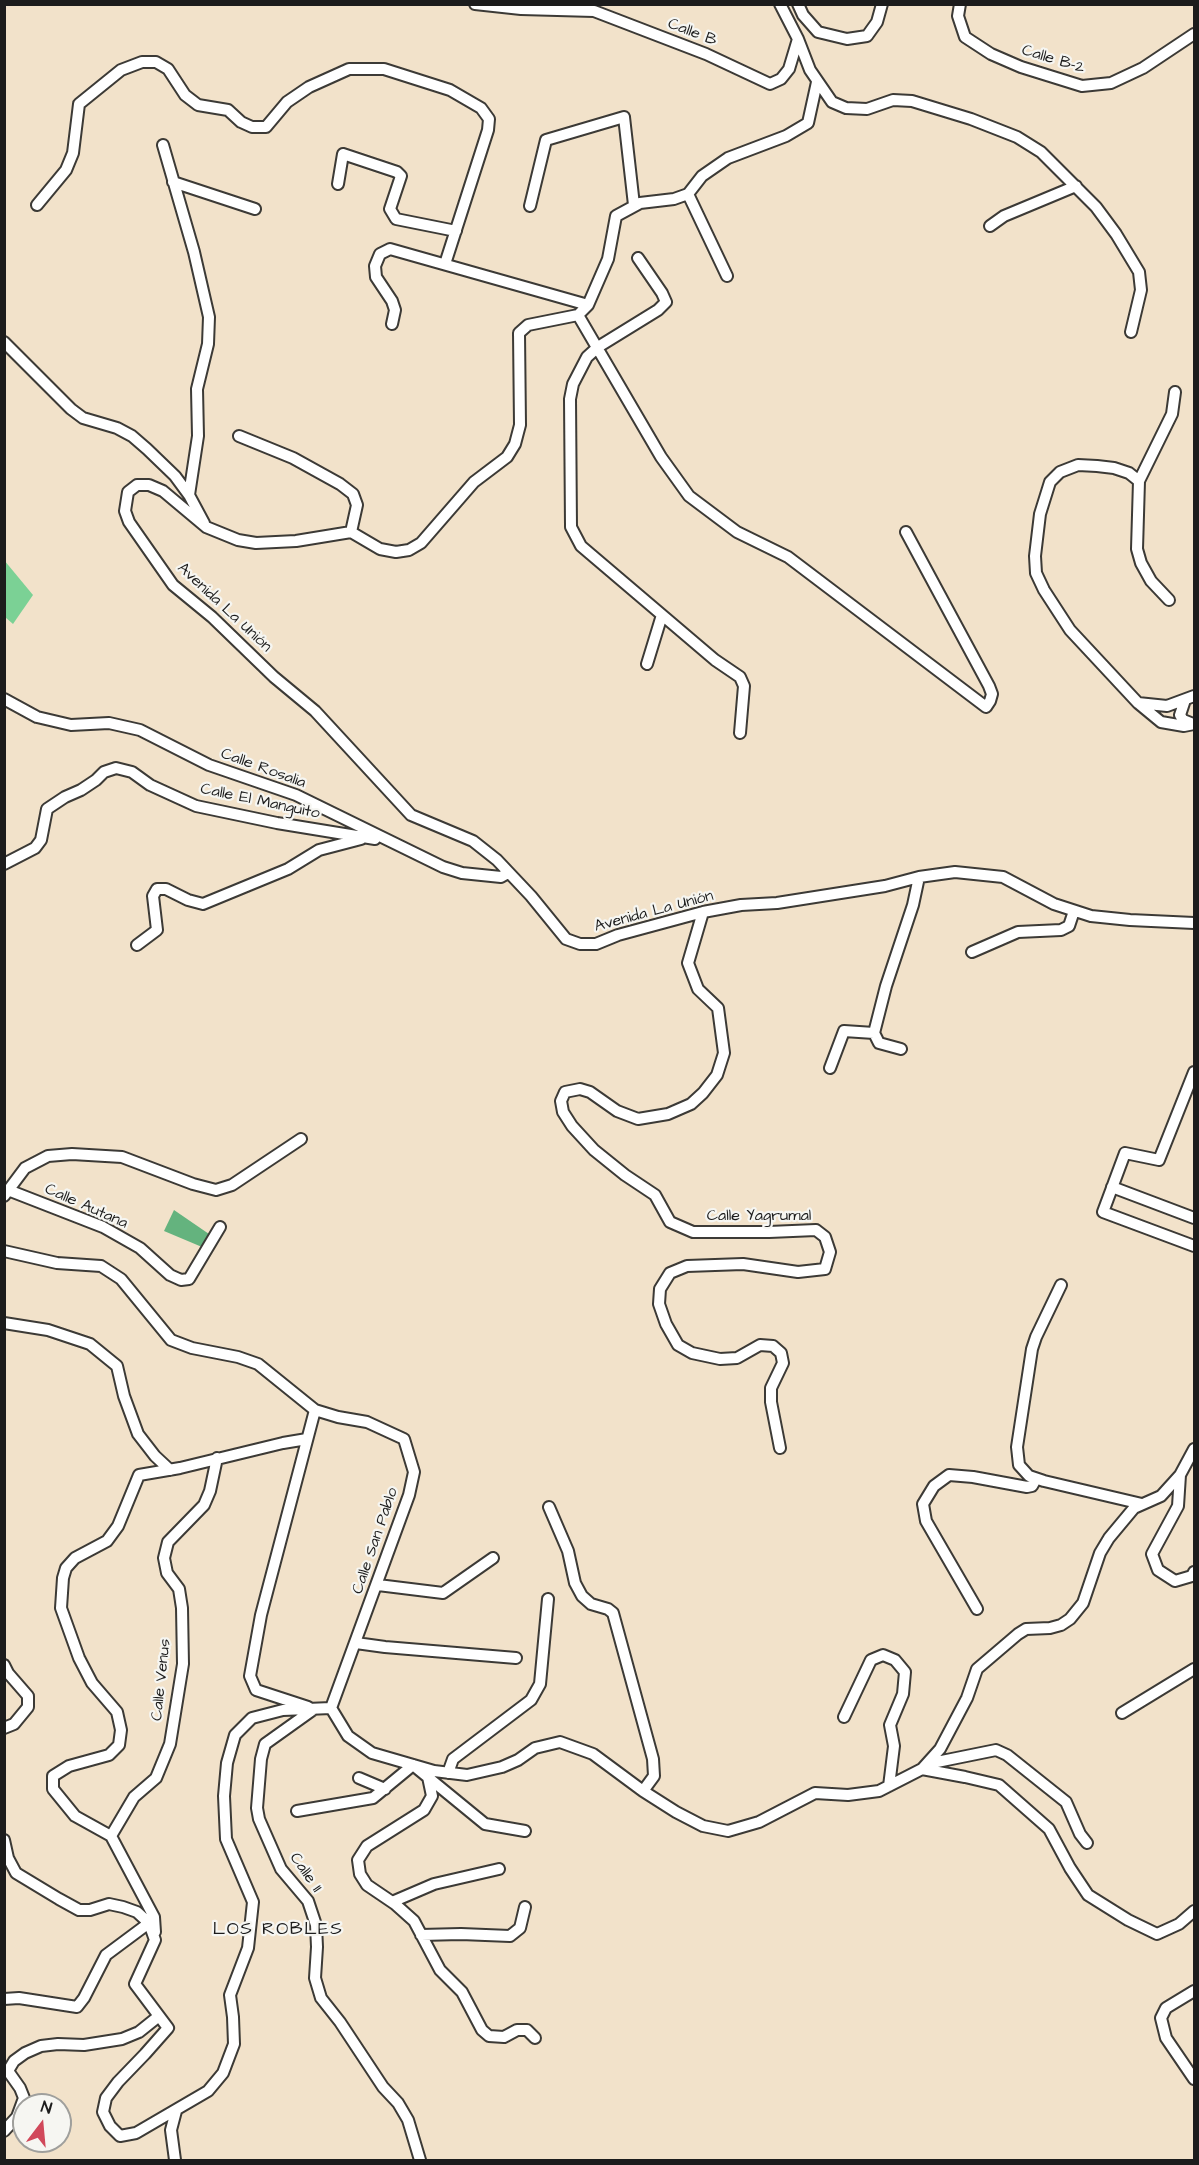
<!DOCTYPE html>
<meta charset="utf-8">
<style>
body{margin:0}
#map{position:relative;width:1199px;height:2165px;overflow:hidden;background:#f2e2ca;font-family:"Architects Daughter",sans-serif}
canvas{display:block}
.frame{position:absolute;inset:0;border:6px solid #1c1c1c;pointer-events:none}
.north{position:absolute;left:12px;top:2093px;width:60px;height:60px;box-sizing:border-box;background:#f6f6f2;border:2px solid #9f9f9c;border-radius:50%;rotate:16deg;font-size:16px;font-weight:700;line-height:24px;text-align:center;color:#1c1c1c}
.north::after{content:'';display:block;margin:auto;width:21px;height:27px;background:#d1495b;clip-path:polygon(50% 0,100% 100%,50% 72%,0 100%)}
</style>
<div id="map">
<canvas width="1199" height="2165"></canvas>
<div class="frame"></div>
<div class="north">N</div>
</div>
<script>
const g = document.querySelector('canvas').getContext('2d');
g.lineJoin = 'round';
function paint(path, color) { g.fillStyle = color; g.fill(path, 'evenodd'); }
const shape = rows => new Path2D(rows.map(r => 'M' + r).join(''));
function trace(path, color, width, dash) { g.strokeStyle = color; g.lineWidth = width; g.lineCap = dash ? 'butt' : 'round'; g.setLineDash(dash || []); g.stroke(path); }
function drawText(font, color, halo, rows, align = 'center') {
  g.font = font + ' "Architects Daughter",sans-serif'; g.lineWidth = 4.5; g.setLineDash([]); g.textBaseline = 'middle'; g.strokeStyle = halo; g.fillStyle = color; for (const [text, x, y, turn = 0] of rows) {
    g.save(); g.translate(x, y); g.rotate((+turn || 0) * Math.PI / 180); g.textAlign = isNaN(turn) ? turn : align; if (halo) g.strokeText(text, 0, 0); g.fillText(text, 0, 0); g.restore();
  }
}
const green = shape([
 [4,560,33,595,13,624,5,617]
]);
const forest = shape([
 [174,1210,209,1234,202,1247,164,1231]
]);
const minor = shape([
 [475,4,521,9,594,11,706,54,770,84,781,79,789,69,798,39],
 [780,4,798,39,810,70,832,102,846,108,867,109,893,100,912,101,971,119,1017,137,1041,152,1096,207,1116,234,1139,272,1141,290,1131,332],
 [798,4,803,15,818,32,847,39,867,36,877,22,882,4],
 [960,4,958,16,965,37,991,54,1021,67,1082,86,1111,83,1143,68,1194,34],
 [817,82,808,123,786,136,728,158,702,176,688,194,674,199,640,203,616,216,608,259,588,305,578,315,528,325,519,333,520,425,515,444,507,457,474,482,421,543,409,550,396,552,380,549,351,532,296,541,256,543,238,540,206,527,163,491,149,485,137,485,128,492,125,511,129,522,173,585,212,617,274,677,315,711,411,815,473,841,497,860,531,896,566,939,580,944,596,944,618,935,703,912,741,905,777,903,885,886,919,877,955,872,1003,877,1054,904,1091,916,1130,920,1194,923],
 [163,145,194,252,209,317,208,344,197,389,198,436,189,495],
 [173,182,255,209],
 [338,184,343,154,397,172,401,176,390,209,396,219,456,231],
 [688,194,727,276],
 [37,205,66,170,73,153,79,104,121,70,142,62,156,62,168,69,185,95,198,105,228,110,241,122,252,127,266,127,287,102,309,87,349,69,384,69,450,90,481,108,489,119,488,130,445,264],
 [530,206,546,140,624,117,634,205],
 [990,226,1004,216,1076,186],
 [638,258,662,293,666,302,658,310,598,347,587,357,573,384,570,399,571,527,581,546,715,660,740,677,744,686,740,733],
 [578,315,661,457,689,496,737,532,788,557,986,707,990,701,992,694,989,686,906,532],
 [392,324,395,310,392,301,376,277,375,266,380,254,390,249,588,305],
 [4,342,71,409,83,418,117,428,132,436,147,449,175,476,189,495,204,523],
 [239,436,293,458,340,484,353,494,357,505,351,532],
 [1139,481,1172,414,1175,392],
 [1169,600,1151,581,1141,563,1137,549,1139,481,1129,473,1114,468,1097,466,1078,465,1060,472,1050,482,1040,514,1035,556,1036,573,1044,590,1070,630,1138,703,1161,722,1184,726,1194,724],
 [647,664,662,615],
 [4,699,37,717,71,725,109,723,140,730,209,765,296,795,443,867,462,873,501,877,508,873],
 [1185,700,1180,715,1183,720,1193,724],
 [1138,703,1167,706,1194,696],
 [4,864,35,848,41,840,47,809,65,797,81,790,96,780,104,772,116,768,132,772,150,785,196,806,277,823,375,839],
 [703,912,688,963,698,989,718,1008,724,1053,717,1075,703,1093,691,1104,668,1114,638,1119,617,1111,590,1092,580,1089,565,1092,561,1101,563,1112,572,1126,594,1150,625,1175,655,1195,670,1222,693,1232,769,1232,816,1230,825,1237,830,1252,825,1269,798,1272,743,1264,687,1266,670,1273,660,1289,659,1304,666,1324,678,1345,692,1353,720,1359,737,1358,760,1345,773,1346,781,1353,783,1363,771,1388,771,1402,780,1448],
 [137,945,157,930,153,896,157,889,166,889,188,900,203,904,288,869,319,850,361,839],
 [972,952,1018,932,1061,930,1069,926,1074,911],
 [901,1049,879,1043,874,1033,886,986,913,905,919,877],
 [830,1068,844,1031,874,1033],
 [1194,1072,1159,1160,1125,1153,1103,1212,1194,1246],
 [1112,1187,1194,1218],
 [8,1190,103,1227,140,1248,170,1275,181,1280,189,1279,220,1227],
 [4,1196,25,1168,48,1156,72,1154,122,1157,193,1184,216,1190,232,1185,301,1139],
 [4,1251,57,1263,101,1266,121,1279,171,1340,192,1348,238,1357,258,1364,315,1410,338,1417,367,1422,404,1439,414,1472,409,1495,331,1708],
 [1061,1285,1036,1337,1032,1349,1017,1447,1019,1465,1029,1476,1044,1481,1142,1504],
 [4,1323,48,1330,90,1344,117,1366,124,1396,138,1434,155,1456,170,1470],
 [1180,1475,1178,1506,1152,1554,1158,1570,1175,1581,1192,1576,1194,1572],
 [549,1507,568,1551,575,1583,582,1596,591,1604,608,1609,613,1613,653,1759,654,1776,643,1791],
 [378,1585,443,1593,493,1558],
 [977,1609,926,1521,923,1504,934,1486,949,1475,973,1477,1027,1487,1032,1486,1036,1479],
 [356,1643,385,1647,516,1658],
 [4,1665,8,1673,28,1696,28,1707,14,1724,4,1728],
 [308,1707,256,1690,250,1676,261,1615,315,1410],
 [331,1708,348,1736,372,1753,434,1771,467,1775,502,1767,518,1760,535,1748,560,1742,593,1754,643,1791,676,1812,703,1826,728,1831,759,1822,815,1793,848,1795,879,1791,922,1769,965,1777,999,1785,1049,1829,1070,1868,1088,1895,1128,1920,1157,1934,1179,1924,1194,1911],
 [314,1709,265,1744,261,1759,257,1808,259,1819,281,1869,308,1901,316,1925,317,1947,315,1978,321,1998,340,2022,383,2087,398,2103,408,2120,420,2160],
 [1122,1713,1194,1669],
 [844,1717,871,1660,883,1655,895,1660,905,1672,903,1694,890,1725,894,1746,889,1786],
 [927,1764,996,1750,1007,1755,1066,1802,1080,1834,1087,1843],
 [922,1769,940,1749,967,1698,977,1669,1018,1634,1026,1629,1050,1628,1061,1625,1070,1619,1083,1603,1100,1553,1109,1538,1134,1508,1161,1496,1180,1475,1194,1449],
 [448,1773,453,1759,531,1700,540,1684,548,1599],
 [428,1777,432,1796,424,1810,367,1846,358,1860,360,1874,367,1885,395,1904,414,1921,440,1970,462,1992,482,2030,489,2036,504,2037,517,2030,527,2030,535,2038],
 [359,1778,385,1789],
 [297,1811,373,1798,413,1765,485,1824,525,1831],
 [111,1836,134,1797,156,1778,170,1744,183,1664,182,1608,179,1589,167,1573,164,1558,168,1542,204,1505,210,1491,217,1458],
 [4,1840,8,1858,16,1873,59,1899,79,1910,90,1910,109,1904,123,1907,137,1912,149,1923,155,1940,135,1984,168,2028,145,2054,118,2082,106,2098,103,2112,110,2126,120,2136,136,2133,208,2091,223,2073,234,2044,233,2017,230,1995,248,1948,253,1902,226,1839,224,1796,227,1763,235,1735,252,1718,283,1710,331,1708],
 [392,1902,434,1884,499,1869],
 [155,1932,154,1917,111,1836,75,1816,53,1789,53,1776,69,1766,109,1755,119,1745,121,1730,117,1712,92,1683,79,1658,61,1608,63,1578,66,1568,75,1558,107,1541,118,1526,139,1475,180,1468,283,1443,307,1439],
 [421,1935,461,1934,510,1936,520,1928,525,1907],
 [1194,1991,1166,2008,1161,2018,1166,2038,1194,2079],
 [4,1999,19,1998,77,2007,84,1998,106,1955,149,1923],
 [4,2131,17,2117,24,2098,20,2088,8,2071,14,2061,25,2053,41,2046,58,2044,84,2045,122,2039,139,2032,159,2016],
 [175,2160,171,2130,176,2111]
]);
const streetNames = [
 ["Calle B",692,33,21],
 ["Calle B-2",1053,60,17],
 ["Avenida La Unión",224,608,43],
 ["Calle Rosalia",263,769,20],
 ["Calle El Manguito",260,802,12],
 ["Avenida La Unión",654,912,-15],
 ["Calle Autana",86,1207,24],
 ["Calle Yagrumal",759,1217],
 ["Calle San Pablo",376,1541,-71],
 ["Calle Venus",162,1680,-84],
 ["Calle 11",305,1873,55]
];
const neighbourhoodNames = [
 ["LOS ROBLES",278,1930]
];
paint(green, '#7bd195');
paint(forest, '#64b37e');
trace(minor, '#3c3a36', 14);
trace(minor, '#fff', 10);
drawText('16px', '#1c1c1c', '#f6f6f2', streetNames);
g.letterSpacing = '1.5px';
drawText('18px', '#1c1c1c', '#f6f6f2', neighbourhoodNames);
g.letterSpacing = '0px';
</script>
